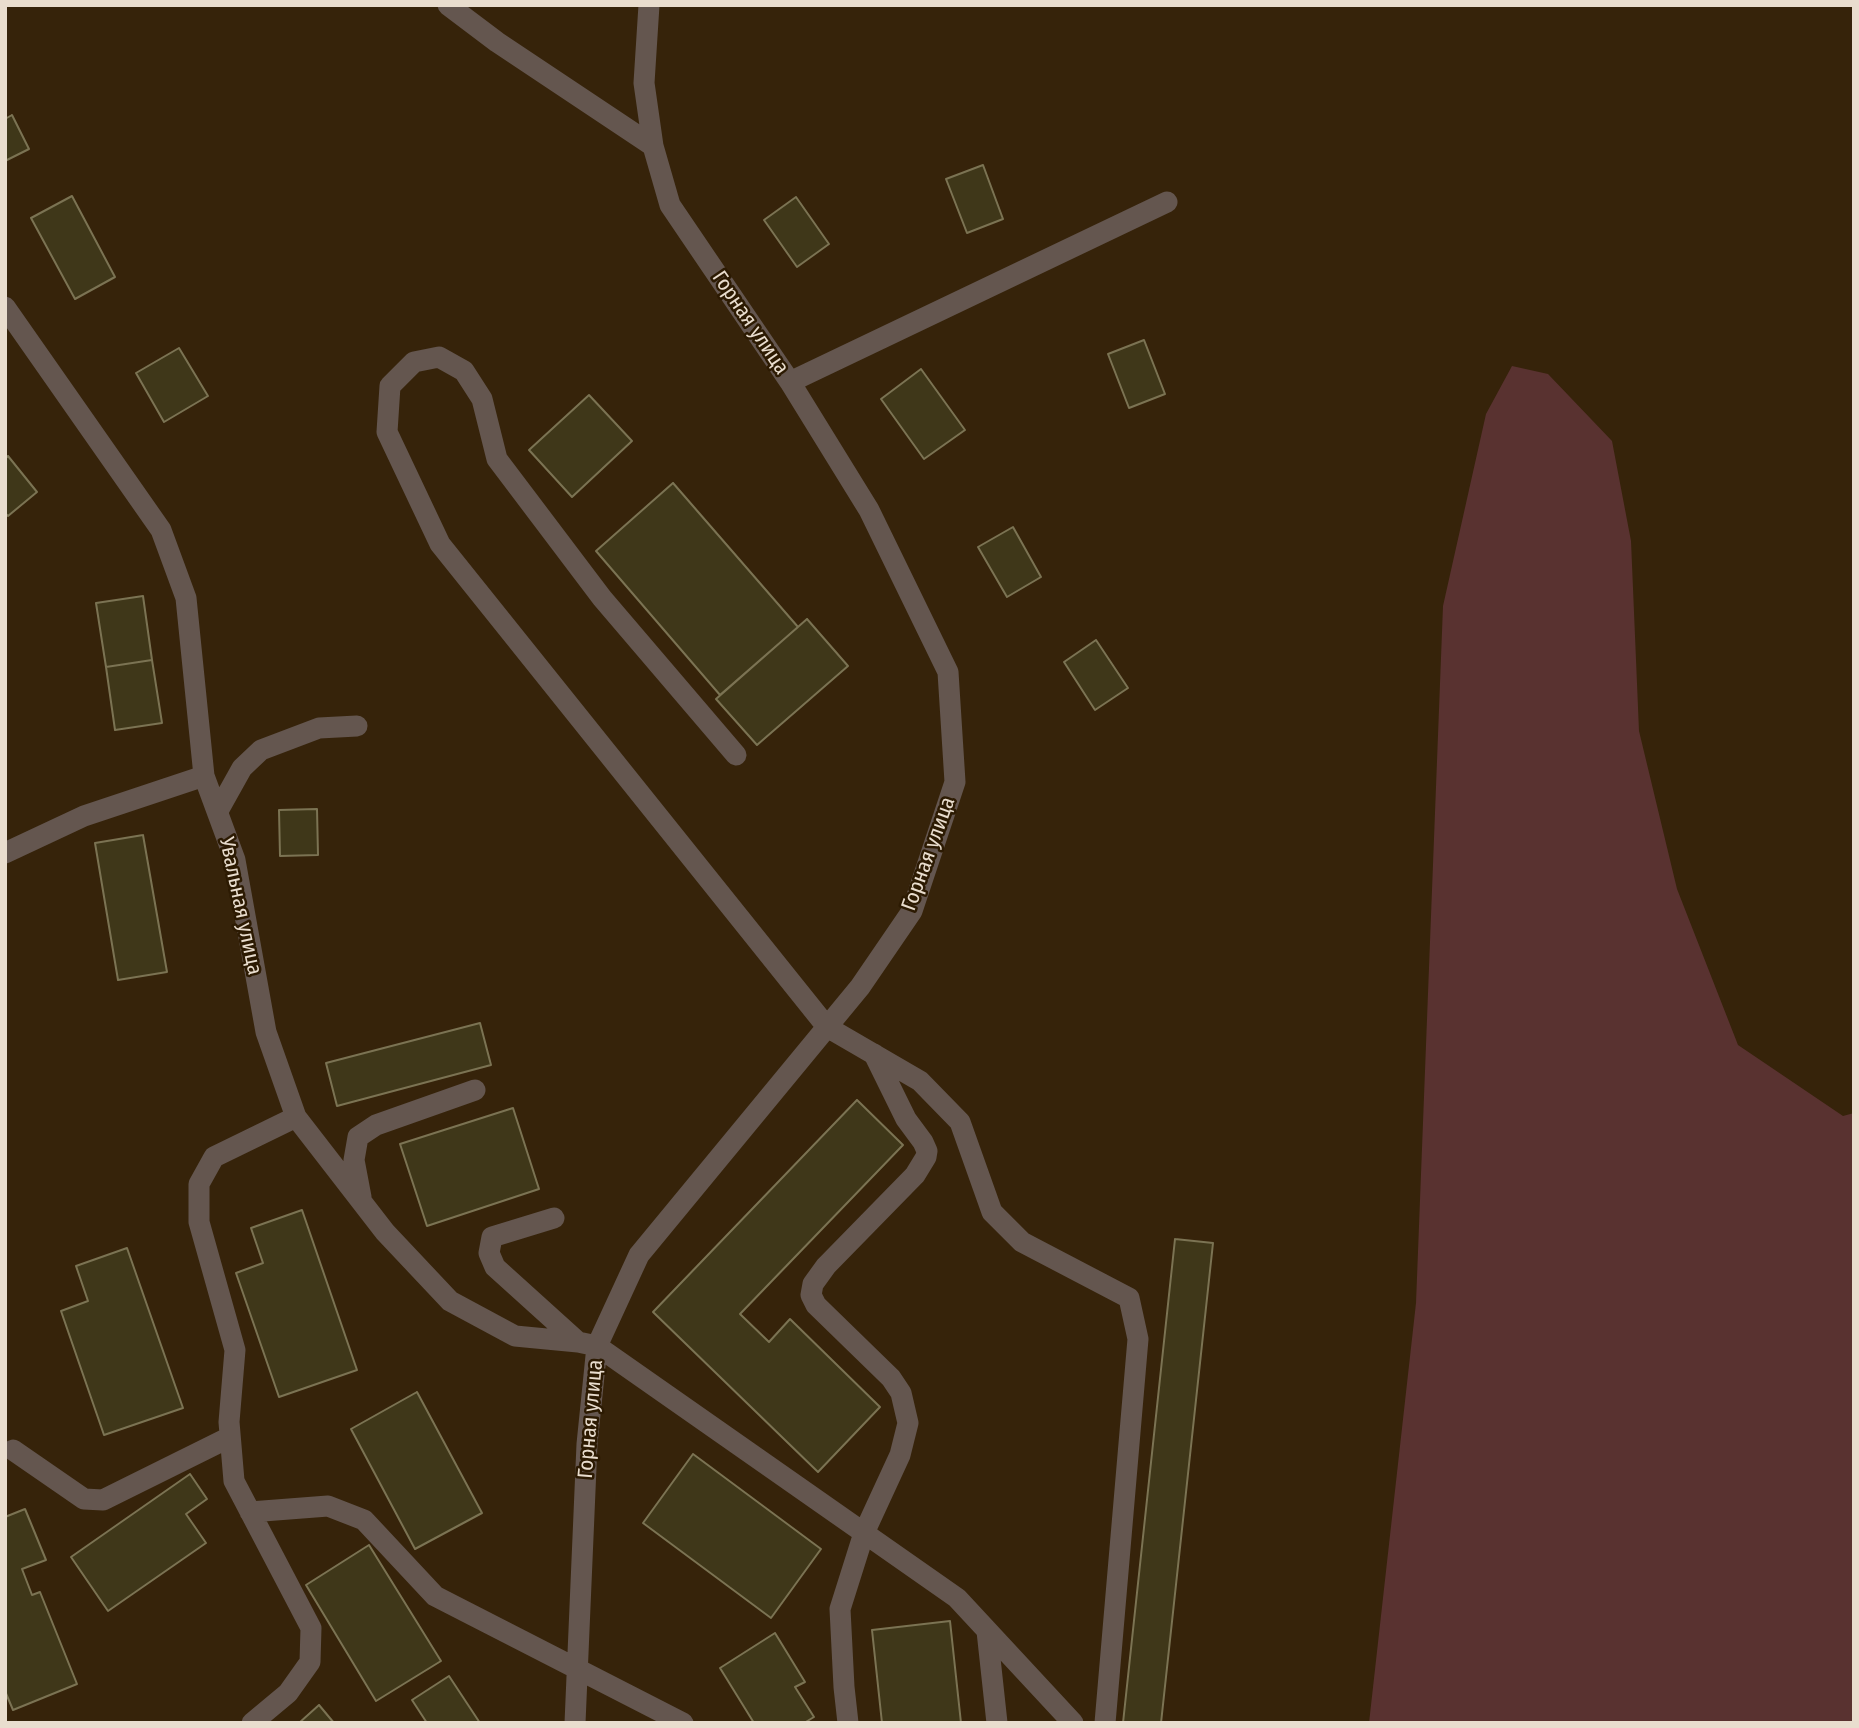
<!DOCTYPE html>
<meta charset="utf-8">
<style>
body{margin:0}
#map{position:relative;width:1859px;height:1728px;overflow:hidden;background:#36230a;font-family:"Fira Sans Condensed",sans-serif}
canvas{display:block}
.frame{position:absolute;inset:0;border:7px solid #e9ddce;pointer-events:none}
</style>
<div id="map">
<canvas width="1859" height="1728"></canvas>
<div class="frame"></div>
</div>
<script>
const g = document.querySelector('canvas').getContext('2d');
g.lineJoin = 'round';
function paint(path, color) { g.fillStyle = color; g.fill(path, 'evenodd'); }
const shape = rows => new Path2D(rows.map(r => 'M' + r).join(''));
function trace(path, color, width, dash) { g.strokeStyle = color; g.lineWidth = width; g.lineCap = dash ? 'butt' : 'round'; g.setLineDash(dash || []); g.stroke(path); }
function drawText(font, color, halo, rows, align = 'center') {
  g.font = font + ' "Fira Sans Condensed",sans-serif'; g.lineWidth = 5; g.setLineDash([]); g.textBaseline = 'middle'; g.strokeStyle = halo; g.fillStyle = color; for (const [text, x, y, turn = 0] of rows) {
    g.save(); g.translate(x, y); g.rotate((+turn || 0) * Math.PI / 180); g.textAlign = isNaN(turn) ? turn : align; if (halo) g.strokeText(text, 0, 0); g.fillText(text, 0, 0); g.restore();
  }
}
const green = shape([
 [1512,366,1548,374,1612,441,1631,541,1639,731,1677,889,1738,1045,1843,1116,1854,1113,1854,1723,1369,1723,1416,1303,1443,606,1486,414]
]);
const building = shape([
 [12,115,29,149,5,161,5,119,12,115],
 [983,165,1003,219,967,233,946,179,983,165],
 [72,196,115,277,75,299,31,218,72,196],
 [796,197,829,244,797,267,764,220,796,197],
 [1144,340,1165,394,1129,408,1108,354,1144,340],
 [179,348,208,396,164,422,136,373,179,348],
 [921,369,965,430,924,459,881,399,921,369],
 [589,395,632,441,572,497,529,450,589,395],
 [8,456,37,492,8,516,5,513,5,459,8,456],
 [673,483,798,627,720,695,596,551,673,483],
 [1013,527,1041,577,1007,597,978,547,1013,527],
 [143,596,152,660,106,667,96,603,143,596],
 [807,619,848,666,757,745,716,699,807,619],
 [1096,640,1128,688,1095,710,1064,662,1096,640],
 [152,660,162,723,115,730,106,667,152,660],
 [317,809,318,855,280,856,279,810,317,809],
 [143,835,167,972,118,980,95,843,143,835],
 [480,1023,491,1065,337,1106,326,1063,480,1023],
 [857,1100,903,1145,740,1314,769,1342,790,1319,880,1407,818,1472,653,1312,857,1100],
 [513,1108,539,1189,427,1226,400,1144,513,1108],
 [302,1210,357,1370,279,1397,236,1273,263,1263,251,1228,302,1210],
 [1175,1239,1213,1243,1161,1723,1123,1723,1175,1239],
 [127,1248,183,1408,104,1435,61,1311,88,1301,76,1266,127,1248],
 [417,1392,482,1513,415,1549,351,1429,417,1392],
 [693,1454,821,1549,771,1618,643,1523,693,1454],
 [190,1474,207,1499,186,1514,206,1543,108,1611,71,1557,190,1474],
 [25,1509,46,1560,22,1569,32,1595,40,1592,77,1684,13,1710,5,1691,5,1517,25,1509],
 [369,1545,441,1661,376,1701,306,1585,369,1545],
 [950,1621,961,1723,882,1723,872,1630,950,1621],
 [775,1633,805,1682,795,1687,814,1717,804,1723,754,1723,720,1668,775,1633],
 [449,1676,480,1723,427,1723,412,1700,449,1676],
 [319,1705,334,1723,299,1723,319,1705]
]);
const minor = shape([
 [448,5,497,42,653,146],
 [5,307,161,530,186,598,204,776,235,860,266,1032,296,1117,385,1232,450,1301,515,1336,578,1342,597,1346,957,1598,1073,1723],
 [790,382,1167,202],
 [736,755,602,598,497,459,482,399,464,371,439,357,414,362,390,386,387,432,440,544,827,1027,920,1081,960,1122,992,1212,1022,1242,1129,1298,1138,1339,1105,1723],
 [218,811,242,768,261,750,319,728,357,726],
 [5,853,84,816,204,776],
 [361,1197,354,1160,358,1137,376,1125,475,1090],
 [554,1218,492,1237,489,1253,495,1267,578,1342],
 [13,1450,84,1499,103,1500,230,1437],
 [250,1512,328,1506,364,1520,435,1596,683,1723],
 [987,1631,997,1723],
 [252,1723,288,1693,310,1662,311,1628,234,1481,229,1422,235,1350,199,1222,199,1184,214,1157,296,1117],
 [575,1723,587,1444,597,1346,639,1255,860,987,912,911,955,782,948,672,869,510,790,382,670,205,653,146,644,83,649,5],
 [848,1723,844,1687,840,1609,864,1533,900,1455,908,1423,901,1393,891,1378,816,1305,811,1295,813,1284,826,1266,915,1175,926,1157,927,1151,923,1142,906,1119,874,1054]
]);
const streetNames = [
 ["Горная улица",750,323,56],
 ["Горная улица",929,854,-70],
 ["Увальная улица",240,906,78],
 ["Горная улица",591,1419,-85]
];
paint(green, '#593230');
paint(building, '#3f3719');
trace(building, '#7b7353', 2);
trace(minor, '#64564f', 21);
drawText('21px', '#e9ddce', '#2c1a02', streetNames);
</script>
